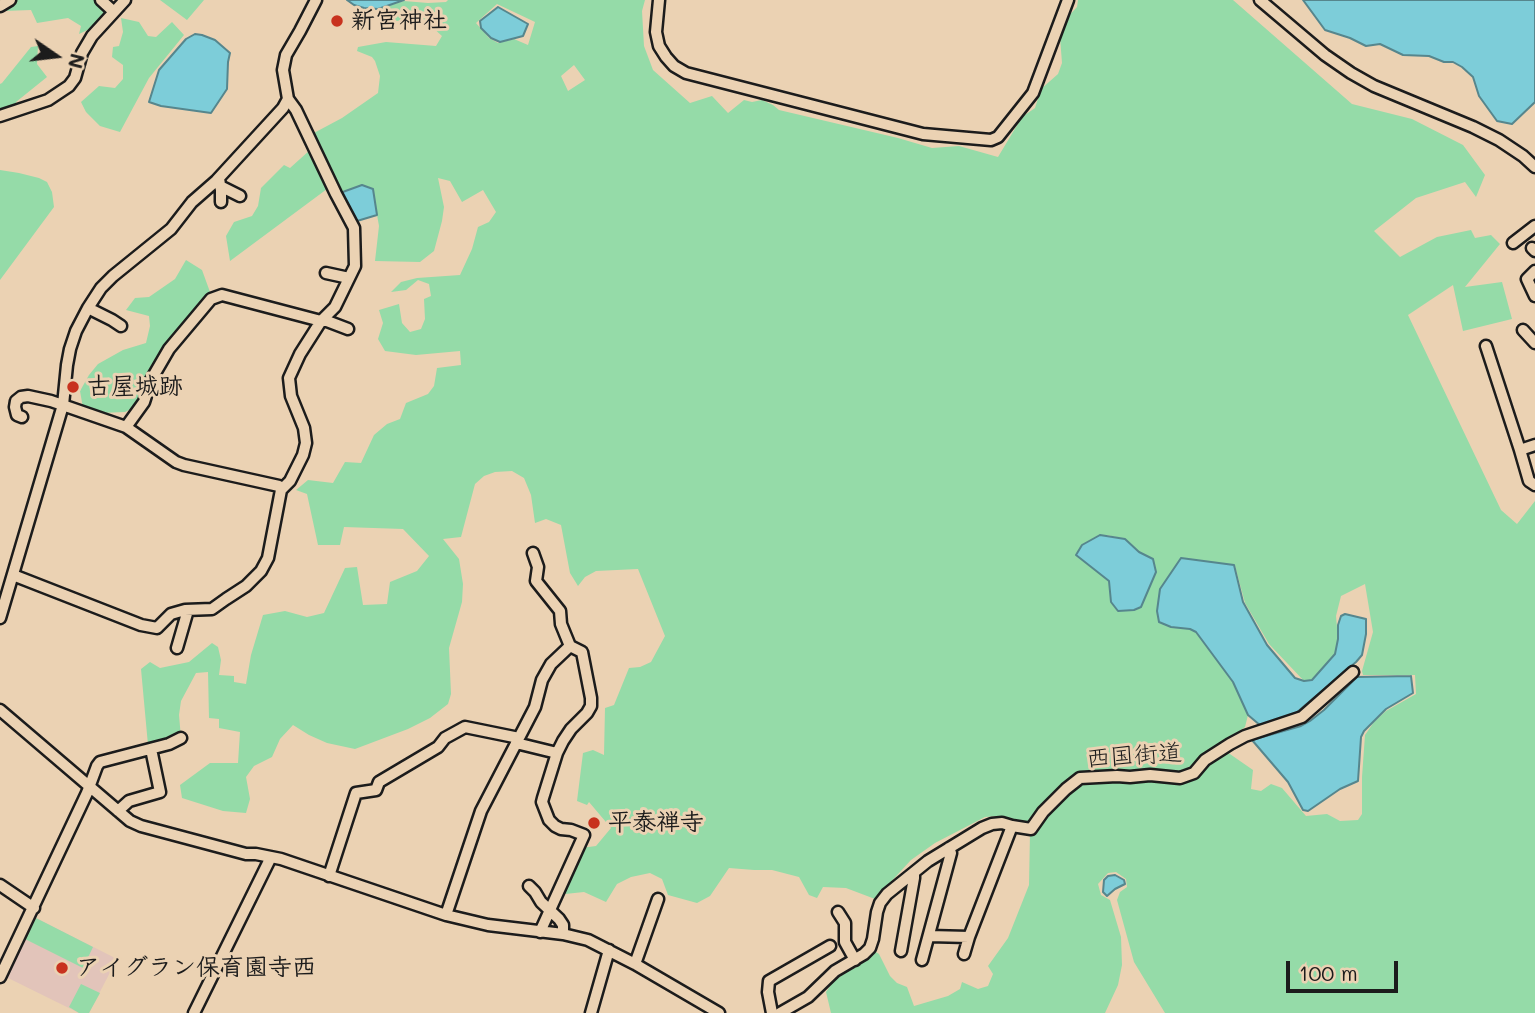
<!DOCTYPE html>
<meta charset="utf-8">
<style>
body{margin:0}
#map{position:relative;width:1535px;height:1013px;overflow:hidden;background:#ebd2b3;font-family:Mali,sans-serif}
canvas{display:block}
.north{position:absolute;left:21px;top:21px;width:70px;height:70px;-webkit-text-stroke:5px #ebd2b3;paint-order:stroke;rotate:104deg;font-size:19px;font-weight:700;line-height:28px;text-align:center;color:#1c1c1c}
.north::after{content:'';display:block;margin:auto;width:24px;height:32px;background:#1c1c1c;clip-path:polygon(50% 0,100% 100%,50% 72%,0 100%)}
.scale{position:absolute;left:1286px;top:961px;width:112px;height:32px;box-sizing:border-box;border:4px solid #1c1c1c;border-top:0;padding-left:9px;font-size:21px;line-height:24px;white-space:nowrap;color:#1c1c1c;-webkit-text-stroke:5px #ebd2b3;paint-order:stroke}
</style>
<div id="map">
<canvas width="1535" height="1013"></canvas>
<div class="north">N</div>
<div class="scale">100 m</div>
</div>
<script>
const g = document.querySelector('canvas').getContext('2d');
g.lineJoin = 'round';
function paint(path, color) { g.fillStyle = color; g.fill(path, 'evenodd'); }
const shape = rows => new Path2D(rows.map(r => 'M' + r).join(''));
function trace(path, color, width, dash) { g.strokeStyle = color; g.lineWidth = width; g.lineCap = dash ? 'butt' : 'round'; g.setLineDash(dash || []); g.stroke(path); }
function drawText(font, color, halo, rows, align = 'center') {
  g.font = font + ' Mali,"Klee One",sans-serif'; g.lineWidth = 6; g.setLineDash([]); g.textBaseline = 'middle'; g.strokeStyle = halo; g.fillStyle = color; for (const [text, x, y, turn = 0] of rows) {
    g.save(); g.translate(x, y); g.rotate((+turn || 0) * Math.PI / 180); g.textAlign = isNaN(turn) ? turn : align; if (halo) g.strokeText(text, 0, 0); g.fillText(text, 0, 0); g.restore();
  }
}
const built = shape([
 [36,918,117,959,89,1013,79,1013,6,977]
]);
const green = shape([
 [0,0,108,0,106,15,96,26,79,34,81,26,68,18,37,23,31,10,4,11,0,6],
 [160,0,204,0,187,20],
 [448,0,645,0,642,11,644,46,653,70,690,103,712,96,728,113,744,100,752,102,762,100,773,105,779,110,898,138,932,148,959,146,998,157,1022,117,1035,108,1041,89,1058,74,1062,63,1060,37,1064,21,1077,7,1078,0,1233,0,1352,104,1412,119,1463,145,1485,175,1476,197,1465,182,1416,198,1374,231,1400,257,1437,237,1471,230,1475,238,1491,235,1500,244,1465,287,1502,282,1512,319,1463,331,1453,285,1408,315,1501,510,1517,524,1535,501,1535,1013,1165,1013,1134,962,1117,900,1120,892,1127,887,1126,879,1116,872,1108,873,1098,884,1101,895,1110,900,1121,937,1122,965,1118,985,1105,1013,831,1013,826,992,836,977,860,964,869,956,873,950,879,954,890,976,897,983,907,987,914,1006,948,996,960,989,962,982,978,989,988,986,993,974,988,966,1008,938,1029,885,1030,833,1039,830,1040,822,1020,823,1000,816,985,817,935,843,911,860,875,899,846,888,823,887,817,898,809,895,799,877,772,870,754,870,729,868,710,896,697,903,668,895,662,879,650,873,631,877,617,884,606,902,584,892,565,894,568,880,574,869,581,848,596,846,611,828,589,802,587,805,577,801,583,753,593,750,604,755,605,708,614,705,629,668,640,667,651,662,665,636,638,569,596,571,585,577,578,586,570,573,561,525,546,519,535,523,531,495,524,478,512,471,495,472,484,476,475,484,461,537,443,539,459,559,463,584,462,602,449,648,451,694,448,704,430,718,408,729,355,749,327,743,309,735,293,725,280,739,272,757,254,766,246,777,250,799,246,813,223,811,182,798,180,785,210,763,238,763,240,732,219,728,219,719,209,718,208,672,196,673,181,701,179,715,181,738,148,745,141,669,150,662,160,668,189,662,212,643,218,647,221,660,219,675,234,676,234,682,246,684,251,655,263,615,285,611,307,617,324,613,345,568,357,567,363,605,387,604,390,582,417,571,429,556,403,529,344,527,340,545,318,545,307,494,296,490,308,480,333,483,345,462,361,463,374,435,387,424,400,419,406,403,428,394,434,386,437,368,461,365,460,351,416,355,385,351,378,339,383,323,379,310,399,304,402,323,410,332,421,329,425,319,424,299,431,296,429,284,418,280,406,290,391,292,401,282,417,278,460,275,472,249,478,227,489,222,496,212,483,190,462,202,450,181,438,178,444,207,442,221,434,251,420,262,375,261,379,226,374,198,362,185,340,193,312,134,342,118,378,93,380,76,375,61,372,57,357,51,358,47,386,42,436,46,442,36,421,17,397,21,378,9,404,1,428,3,446,2],
 [497,4,535,22,528,45,514,39,498,43,489,38,476,23],
 [574,65,585,80,568,91,561,76],
 [1100,535,1107,535,1125,539,1139,552,1153,559,1111,602,1109,581],
 [1180,559,1235,566,1245,603,1269,644,1304,681,1312,680,1335,654,1338,639,1336,616,1341,596,1365,584,1373,632,1362,671,1363,675,1415,675,1416,694,1386,711,1374,722,1365,735,1362,777,1362,814,1358,820,1340,821,1327,814,1306,816,1282,788,1271,784,1261,791,1251,789,1253,770,1227,752,1226,741,1245,727,1248,715,1246,707,1233,682,1196,632,1190,629],
 [121,18,139,22,148,36,156,37,172,22,184,35,149,78,120,132,100,126,86,112,81,102,99,86,115,88,123,79,123,65,112,57,113,47,119,46,123,32],
 [38,46,37,64,47,77,16,102,16,107,0,112,0,84,2,83,31,47],
 [310,150,327,189,230,261,226,236,234,222,252,216,258,206,261,188,284,165,290,168],
 [0,170,19,173,39,178,47,182,52,192,54,207,0,280],
 [186,260,202,270,210,292,168,346,137,406,125,412,100,413,83,408,80,391,89,375,98,364,123,350,146,343,150,326,149,316,126,310,135,298,149,297,175,279],
 [36,918,93,947,83,968,25,939],
 [81,984,100,993,89,1013,79,1013,69,1007]
]);
const water = shape([
 [347,0,404,0,378,9,364,8,354,5,347,0],
 [1303,0,1535,0,1535,102,1512,124,1497,121,1479,96,1473,77,1462,67,1453,62,1444,62,1429,56,1403,55,1380,44,1366,46,1350,38,1325,30,1303,0],
 [498,7,528,24,523,36,500,42,491,38,481,28,480,21,498,7],
 [195,34,202,35,215,40,230,53,228,62,227,89,211,113,161,106,149,102,159,70,186,39,195,34],
 [362,185,373,189,377,215,357,221,340,193,362,185],
 [1100,535,1125,539,1139,552,1153,559,1156,572,1141,607,1134,610,1118,611,1111,602,1109,581,1076,555,1082,545,1100,535],
 [1181,558,1234,565,1243,602,1267,645,1295,678,1304,681,1312,680,1335,654,1338,639,1338,625,1341,616,1345,614,1366,619,1366,634,1362,655,1356,662,1296,713,1261,726,1248,715,1233,682,1196,632,1190,629,1171,627,1159,622,1157,611,1160,589,1181,558],
 [1411,676,1413,693,1386,709,1364,731,1361,737,1358,781,1340,789,1308,811,1303,810,1288,782,1252,740,1301,726,1310,721,1324,710,1357,677,1411,676],
 [1115,875,1124,880,1125,884,1115,889,1107,896,1103,892,1104,880,1108,876,1115,875]
]);
const minor = shape([
 [101,0,113,11],
 [659,0,656,32,659,46,666,57,674,66,686,73,923,134,991,140,998,137,1033,93,1068,0],
 [1260,0,1325,55,1351,73,1374,86,1473,127,1499,140,1523,156,1535,167],
 [0,6,10,0],
 [0,116,48,100,69,86,75,78,82,53,92,36,125,0],
 [219,179,221,190,221,202],
 [220,186,240,196],
 [1513,243,1535,226],
 [1532,248,1535,251],
 [1535,271,1527,279,1535,296],
 [326,273,349,278],
 [88,308,112,320,121,326],
 [1523,330,1535,343],
 [1486,346,1520,450,1529,481,1535,485],
 [22,417,17,415,15,407,16,401,21,397,28,396,51,401,126,427,176,462,184,465,279,486,281,490],
 [126,427,144,402,151,380,169,349,211,299,222,295,321,321,327,321,348,329],
 [1520,450,1535,445],
 [533,553,538,567,536,581,560,611,561,624,570,646,582,652,591,698,591,706,587,713,571,729,563,741,557,753,543,798,542,802,549,820,555,826,561,829,571,830,584,835,540,932],
 [13,575,141,625,157,628,171,614,185,610,212,609,226,599,246,586,261,571,268,558,281,490,290,481,303,455,306,443,304,428,291,396,289,378,300,354,321,321,335,307,355,266,354,228,336,194,296,110,288,99,283,70,286,55,300,31,316,0],
 [0,618,63,405,67,365,70,349,76,331,88,308,101,288,113,276,171,229,192,202,216,181,283,108,288,99],
 [177,648,188,610],
 [0,710,130,821,141,826,246,854,256,854,281,859,446,915,488,925,563,934,588,940,635,964,719,1013],
 [516,743,557,753],
 [118,811,129,801,160,792,151,749],
 [329,876,356,793,376,790,379,782,438,747,445,738,465,727,519,738],
 [0,885,34,908],
 [529,886,535,892,541,902,559,919,563,925,563,934],
 [838,912,845,923,845,942,855,960],
 [446,915,481,811,535,707,542,680,551,664,570,646],
 [929,936,969,937],
 [901,951,914,878,914,873],
 [964,954,969,937,1012,826],
 [922,960,951,853,949,848],
 [635,964,658,899],
 [0,977,87,793,97,766,100,762,169,744,181,738],
 [194,1013,271,857],
 [591,1013,609,950],
 [772,1013,768,992,769,981,830,946],
 [780,1013,808,997,835,971,864,954,870,948,873,939,877,912,880,903,887,894,928,861,982,828,992,824,1002,823,1012,826,1031,829,1043,812,1066,789,1080,778,1117,776,1130,777,1150,775,1180,778,1194,773,1205,760,1230,744,1245,736,1302,717,1353,672]
]);
const markers = [
 [337,21,7,"#c8321e"],
 [73,387,7,"#c8321e"],
 [594,823,7,"#c8321e"],
 [62,968,7,"#c8321e"]
];
const poiNames = [
 ["新宮神社",351,21],
 ["古屋城跡",87,387],
 ["平泰禅寺",608,823],
 ["アイグラン保育園寺西",76,968]
];
const streetNames = [
 ["西国街道",1134,756,-4]
];
paint(built, '#e2c4ba');
paint(green, '#95dba8');
paint(water, '#7dcdd9');
trace(water, '#56868d', 2);
trace(minor, '#1c1c1c', 15);
trace(minor, '#ebd2b3', 10);
for (const [x, y, r, color] of markers) { const dot = new Path2D(); dot.arc(x, y, r, 0, 2 * Math.PI); g.fillStyle = color; g.fill(dot); trace(dot, '#ebd2b3', 2.5); }
drawText('bold 24px', '#1c1c1c', '#ebd2b3', poiNames, 'left');
drawText('24px', '#1c1c1c', '#ebd2b3', streetNames);
</script>
